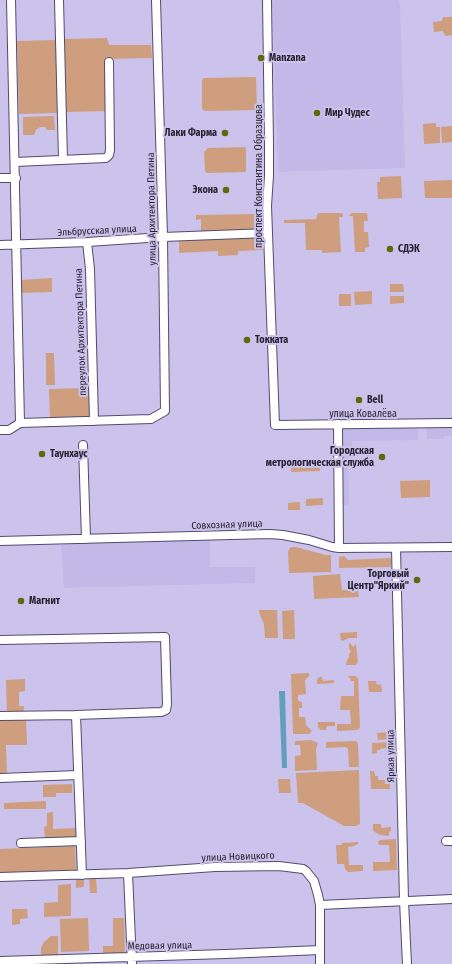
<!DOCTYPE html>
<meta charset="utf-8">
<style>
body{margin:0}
canvas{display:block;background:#cbc3eb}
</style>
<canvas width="452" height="964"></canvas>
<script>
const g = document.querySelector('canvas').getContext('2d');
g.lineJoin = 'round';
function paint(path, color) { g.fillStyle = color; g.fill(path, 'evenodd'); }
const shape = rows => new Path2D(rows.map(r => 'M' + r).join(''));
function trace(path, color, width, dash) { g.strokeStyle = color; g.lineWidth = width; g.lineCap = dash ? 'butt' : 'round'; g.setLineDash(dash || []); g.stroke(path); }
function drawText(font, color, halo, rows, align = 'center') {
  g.font = font + ' "Fira Sans Condensed",sans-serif'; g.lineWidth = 4; g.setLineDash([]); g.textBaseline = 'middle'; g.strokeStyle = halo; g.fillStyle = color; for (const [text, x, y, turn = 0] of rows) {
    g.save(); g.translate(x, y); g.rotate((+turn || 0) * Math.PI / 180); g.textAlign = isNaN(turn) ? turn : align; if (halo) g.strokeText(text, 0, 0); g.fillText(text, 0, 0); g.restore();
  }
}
const built = shape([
 [272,0,399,0,400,6,405,168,278,172],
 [452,423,452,436,444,436,444,439,427,439,426,424],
 [338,424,418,424,418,440,352,441,352,450,348,451,349,505,339,505],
 [210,540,210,567,255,567,255,583,64,588,61,545,84,543]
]);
const green = shape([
 [443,17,452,17,452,35,445,36,443,31,434,32,433,22,442,21],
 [107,38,109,45,151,45,152,58,107,59,108,111,65,112,64,39],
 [56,40,58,113,19,114,17,41],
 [256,77,257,110,205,111,202,109,202,80,204,78],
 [54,116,55,130,47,130,45,127,40,127,36,130,34,135,23,135,23,117],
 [436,123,436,127,440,127,440,143,424,144,423,124],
 [452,126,452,142,442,143,441,127],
 [245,147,246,149,246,171,245,172,207,173,205,171,204,152,208,148],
 [255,147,259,147,261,149,262,156,260,159,260,164,262,167,262,171,260,173,256,173],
 [401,176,402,198,378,199,377,182,380,182,380,177],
 [452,180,452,198,425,198,424,181],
 [318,213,341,213,343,214,343,217,339,217,341,252,322,253,322,250,306,250,305,223,284,223,284,220,316,219],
 [352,213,367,213,368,221,364,221,364,232,368,232,369,247,365,248,365,252,355,252,353,216,349,216,350,214],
 [260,214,262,215,262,227,260,230,201,232,201,219,196,220,196,215],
 [260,237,263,239,263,250,238,251,238,255,218,256,218,251,179,253,179,241],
 [52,278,52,292,21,293,20,280],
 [390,284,403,284,404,292,390,292],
 [372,291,372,304,355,305,354,292],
 [339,294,351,294,351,306,339,306],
 [390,296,404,296,404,303,390,304],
 [46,353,54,353,55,385,46,385],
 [90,388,91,418,50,420,49,389],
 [319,462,320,471,291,472,291,463],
 [430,480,430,497,401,498,400,481],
 [323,498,323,505,306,506,306,499],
 [300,502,300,510,288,510,288,503],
 [291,547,296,547,326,555,331,555,331,572,289,573,288,553,289,549],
 [344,556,348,560,391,558,391,567,339,568,339,557],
 [340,574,342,590,358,590,359,597,314,599,313,576],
 [259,610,277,610,278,638,265,638,264,624,260,615],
 [294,610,295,639,283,639,282,611],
 [357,632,357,638,349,638,343,641,341,640,340,633],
 [350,643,353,647,356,644,358,662,356,665,346,665,347,660,349,658,349,654,351,652,349,649,349,644],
 [308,673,310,675,305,680,306,694,298,695,298,701,302,702,302,708,299,708,299,717,305,717,306,725,312,731,309,734,293,734,291,674],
 [348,676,355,676,358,678,360,727,359,729,356,730,337,731,337,724,351,724,350,710,340,710,341,696,354,696,354,681,351,681,350,678,348,677],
 [319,677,322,677,323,681,334,680,334,683,317,684,317,680],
 [25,679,25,691,19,692,19,706,24,706,24,713,7,714,6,680],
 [368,681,376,681,377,685,381,684,382,692,369,692],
 [26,719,27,745,6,745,7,775,0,775,0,720],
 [318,722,335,722,335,726,327,726,326,730,321,730,318,727],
 [391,732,391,739,378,740,377,733],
 [311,740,318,743,316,749,317,770,295,771,295,756,301,755,300,745,295,745,295,741],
 [356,741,358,744,359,767,349,767,348,749,346,747,326,748,326,742],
 [393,742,393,750,387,750,387,748,380,749,380,750,377,750,377,753,372,754,372,743],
 [359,770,360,824,356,826,344,826,303,803,298,803,296,773],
 [370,771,374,771,375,776,378,776,378,780,385,780,385,784,390,784,390,789,371,789],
 [278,779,290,779,291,793,279,793],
 [72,784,72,793,56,793,56,797,43,797,43,785],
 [46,801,46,809,4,809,4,803],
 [53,812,53,829,77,828,77,839,45,840,44,827,47,826,47,813],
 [373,824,381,824,381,828,391,827,391,831,389,832,389,836,380,835,373,831],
 [396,839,397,870,373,871,373,862,390,862,389,845,379,845,378,842,380,840],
 [358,842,358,844,355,845,355,846,348,847,349,865,363,865,363,871,348,872,345,869,344,864,337,864,336,845,342,845,342,843],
 [75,846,76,870,0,873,0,849],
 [84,877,84,887,76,888,76,878],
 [89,877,96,877,97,893,90,893],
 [71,884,71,916,44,917,44,903,58,902,58,885],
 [12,909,27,909,28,918,20,919,20,924,12,925],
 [88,918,89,951,61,952,60,919],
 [113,918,124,918,125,952,124,955,103,956,103,946,113,946],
 [51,936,58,936,58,957,41,958,41,948,44,942]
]);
const water = shape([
 [279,691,285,691,287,768,282,768]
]);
const minor = shape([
 [11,0,20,423],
 [59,0,63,160],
 [267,0,269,143,269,176,267,206,275,425,452,423],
 [15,162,106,158,109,155,110,150,109,62],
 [0,178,16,178],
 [87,242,90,269,94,421],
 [0,245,87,242,163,237,268,233],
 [338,424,339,548],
 [0,430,9,430,20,423,151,419,165,411,163,237,156,0],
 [83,445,86,539],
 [0,541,270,534,283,535,309,540,332,547,339,548,452,547],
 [396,548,404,901,407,964],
 [0,640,165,637,167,704,166,710,161,712,76,715,0,716],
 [76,715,82,875],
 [0,778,78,775],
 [446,841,452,841],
 [21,843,81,841],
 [128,873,132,964],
 [0,877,128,873,215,867,279,866,303,869,306,871,314,881,318,895,320,905,452,899],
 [320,905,320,964],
 [0,961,226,954,320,950]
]);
const markers = [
 [261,58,4,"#606809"],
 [317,113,4,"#606809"],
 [225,133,4,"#606809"],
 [226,190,4,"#606809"],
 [390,249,4,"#606809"],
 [247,340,4,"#606809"],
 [359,400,4,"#606809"],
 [42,454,4,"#606809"],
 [382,457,4,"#606809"],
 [417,580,4,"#606809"],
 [21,601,4,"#606809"]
];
const poiNames = [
 ["Manzana",269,58],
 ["Мир Чудес",325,113],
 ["Лаки Фарма",217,133,"right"],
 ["Экона",218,190,"right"],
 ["СДЭК",398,249],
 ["Токката",255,340],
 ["Bell",367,400],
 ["Городская",374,451,"right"],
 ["метрологическая служба",374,463,"right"],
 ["Таунхаус",50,454],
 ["Торговый",409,574,"right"],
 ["Центр\"Яркий\"",409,586,"right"],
 ["Магнит",29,601]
];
const streetNames = [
 ["проспект Константина Образцова",259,176,-90],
 ["улица Архитектора Петина",152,209,-91],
 ["Эльбрусская улица",97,231,-3],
 ["переулок Архитектора Петина",81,332,-92],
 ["улица Ковалёва",363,414],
 ["Совхозная улица",227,525,-2],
 ["Яркая улица",391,756,-91],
 ["улица Новицкого",238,857,-2],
 ["Медовая улица",160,946,-1]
];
paint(built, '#c3b9e8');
paint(green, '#ce9e7f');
paint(water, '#619ec0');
trace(minor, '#534b6d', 10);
trace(minor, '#fff', 8);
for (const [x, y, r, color] of markers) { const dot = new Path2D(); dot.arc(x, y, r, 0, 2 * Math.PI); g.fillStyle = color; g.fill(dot); trace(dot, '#cbc3eb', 1.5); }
drawText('bold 10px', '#262231', '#cbc3eb', poiNames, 'left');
drawText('10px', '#262231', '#cbc3eb', streetNames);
</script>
